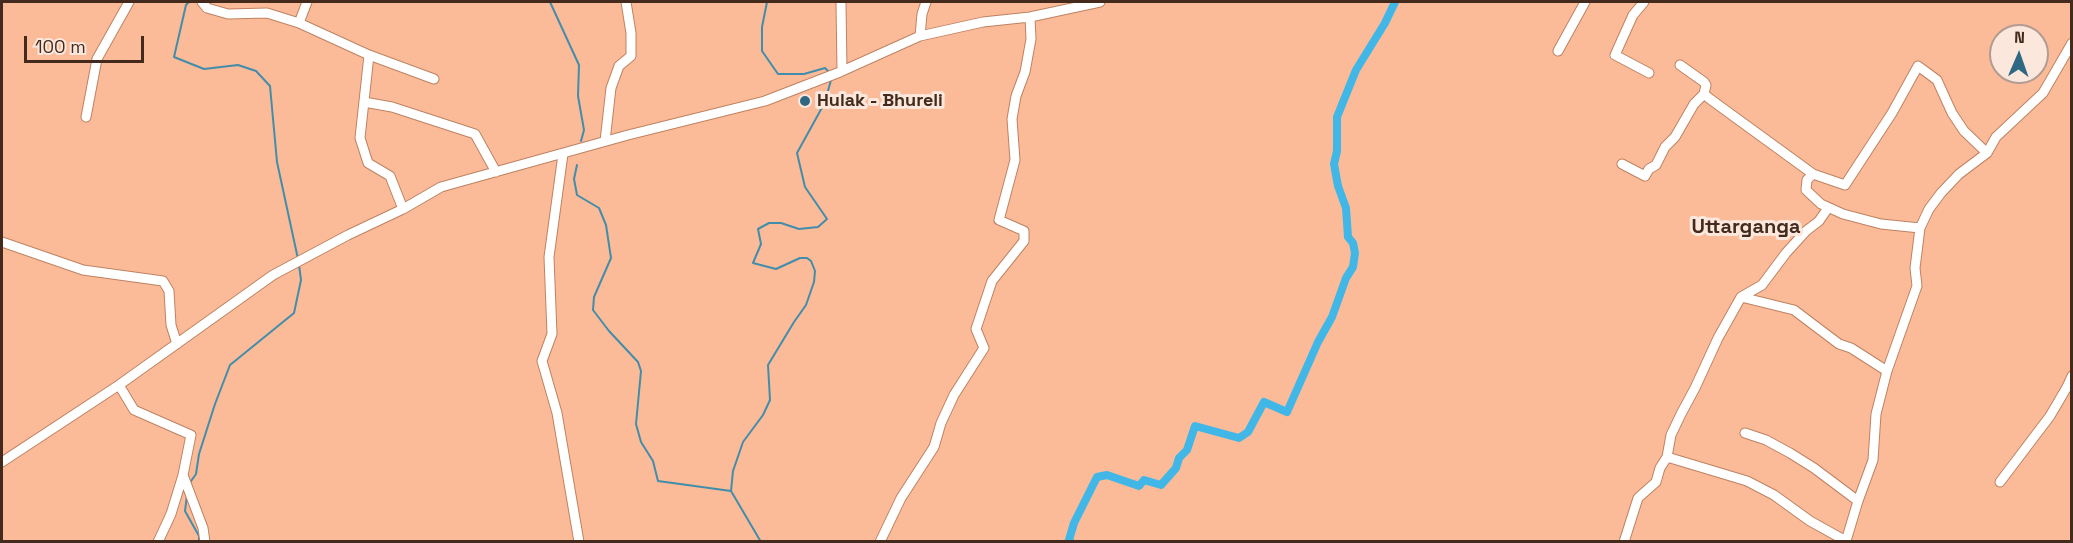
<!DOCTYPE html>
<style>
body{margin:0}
#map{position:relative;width:2073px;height:543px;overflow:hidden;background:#fbbb98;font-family:"Space Grotesk",sans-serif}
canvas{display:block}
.frame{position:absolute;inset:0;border:3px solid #432a1c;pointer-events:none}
.north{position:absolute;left:1989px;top:24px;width:60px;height:60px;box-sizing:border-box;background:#fce7dd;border:2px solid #b29b90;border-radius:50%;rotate:2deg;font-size:16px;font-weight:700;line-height:24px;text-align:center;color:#432a1c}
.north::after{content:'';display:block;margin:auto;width:21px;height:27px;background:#2f6882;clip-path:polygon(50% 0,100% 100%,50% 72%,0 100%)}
.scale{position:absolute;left:24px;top:36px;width:120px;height:27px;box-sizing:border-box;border:3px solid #432a1c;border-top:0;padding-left:8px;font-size:18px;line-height:21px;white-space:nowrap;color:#432a1c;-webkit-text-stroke:4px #fce7dd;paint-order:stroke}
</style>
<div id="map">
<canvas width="2073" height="543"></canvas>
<div class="frame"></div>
<div class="north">N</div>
<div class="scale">100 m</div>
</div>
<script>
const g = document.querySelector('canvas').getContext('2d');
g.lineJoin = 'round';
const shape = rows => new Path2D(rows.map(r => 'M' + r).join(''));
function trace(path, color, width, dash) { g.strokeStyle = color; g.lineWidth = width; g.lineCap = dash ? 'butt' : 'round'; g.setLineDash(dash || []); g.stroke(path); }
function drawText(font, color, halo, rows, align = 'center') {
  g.font = font + ' "Space Grotesk",sans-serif'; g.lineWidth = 6; g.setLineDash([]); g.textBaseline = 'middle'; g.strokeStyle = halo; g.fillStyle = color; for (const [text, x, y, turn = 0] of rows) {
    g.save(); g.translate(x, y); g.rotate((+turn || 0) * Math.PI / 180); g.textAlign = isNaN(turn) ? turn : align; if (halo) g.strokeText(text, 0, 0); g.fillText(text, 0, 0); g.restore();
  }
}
const stream = shape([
 [189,2,186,5,174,57,204,69,238,65,256,71,270,86,277,162,298,259],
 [550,2,579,65,578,96,584,130,581,141],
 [767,2,762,27,762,51,778,74,804,74,825,68,829,72],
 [577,165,574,179,577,195,599,208,606,225,611,258,594,297,593,310,609,331,638,362,641,371,636,424,641,442,653,461,658,481,731,491],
 [189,484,196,474,199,454,215,404,230,365,294,313,301,280,299,265],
 [187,495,185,511,199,536,199,542],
 [761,542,731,491,733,471,743,442,763,415,770,400,768,365,794,322,806,305,814,282,815,271,811,261,807,258,800,258,776,269,753,263,761,244,758,229,769,223,781,223,799,229,818,227,827,219,805,187,797,153,824,104,832,77]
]);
const canal = shape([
 [1071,542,1069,540,1074,523,1097,477,1107,475,1139,486,1144,480,1161,485,1176,468,1179,458,1187,450,1195,426,1239,438,1248,432,1264,402,1287,412,1318,342,1332,317,1346,278,1353,267,1355,253,1353,243,1348,237,1346,208,1338,186,1334,164,1337,151,1337,117,1356,70,1385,23,1395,2]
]);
const minor = shape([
 [202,2,207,8,228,14,267,13,299,23],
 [307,2,299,23,369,55,360,138,368,163,390,176,403,209],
 [841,2,842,70],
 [1644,2,1633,15,1615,55,1649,73],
 [920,36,922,14,926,2],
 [1558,51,1585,2],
 [369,55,434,79],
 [1680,65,1704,82,1706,85,1704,94,1710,99,1813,174,1807,180,1806,190,1821,204,1843,214,1881,224,1920,228],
 [364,102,392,107,475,134,496,172],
 [86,117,97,59,129,2],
 [605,141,611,88,619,66,631,56,631,33,626,2],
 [563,154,549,257,552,334,542,361,557,413,579,542],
 [1622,164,1645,176,1649,169,1656,165,1665,147,1675,137,1694,104,1704,94],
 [1813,174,1845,185,1892,113,1918,66,1937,80,1952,113,1964,131,1987,153],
 [2,242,83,270,163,281,169,291,171,325,177,344],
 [1741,297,1794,310,1839,344,1851,348,1887,371],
 [119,385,134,410,191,435,183,475,203,528,205,542],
 [1745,433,1766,440,1790,453,1814,468,1858,501],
 [1667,457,1747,481,1774,495,1810,521,1846,541,1858,501,1873,460,1876,414,1887,371,1917,286,1915,268,1920,228,1929,209,1941,193,1959,174,1987,153,1996,137,2043,93,2072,43],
 [2,462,119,385,273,275,348,235,403,209,441,187,628,135,765,101,840,72,920,36,983,22,1030,17,1100,2],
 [2000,482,2050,416,2067,387,2072,376],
 [158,542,171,514,183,475],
 [880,542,901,498,934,447,941,423,954,395,984,348,976,329,992,281,1024,241,1024,231,999,220,1015,160,1012,119,1016,96,1025,72,1031,39,1030,17],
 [1624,542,1638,498,1656,482,1660,468,1667,457,1671,435,1681,414,1695,388,1718,338,1741,297,1762,285,1786,253,1806,231,1819,221,1828,208]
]);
const markers = [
 [805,101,6,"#2f6882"]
];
const poiNames = [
 ["Hulak - Bhureli",817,101]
];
const neighbourhoodNames = [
 ["Uttarganga",1746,228]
];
trace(stream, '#428dab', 2);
trace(canal, '#41b7e8', 8);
trace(minor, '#bf8261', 11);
trace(minor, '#fff', 9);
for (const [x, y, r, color] of markers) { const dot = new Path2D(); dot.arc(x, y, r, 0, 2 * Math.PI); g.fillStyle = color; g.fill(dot); trace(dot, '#fce7dd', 2); }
drawText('bold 18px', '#432a1c', '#fce7dd', poiNames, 'left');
drawText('bold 20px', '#432a1c', '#fce7dd', neighbourhoodNames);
</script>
